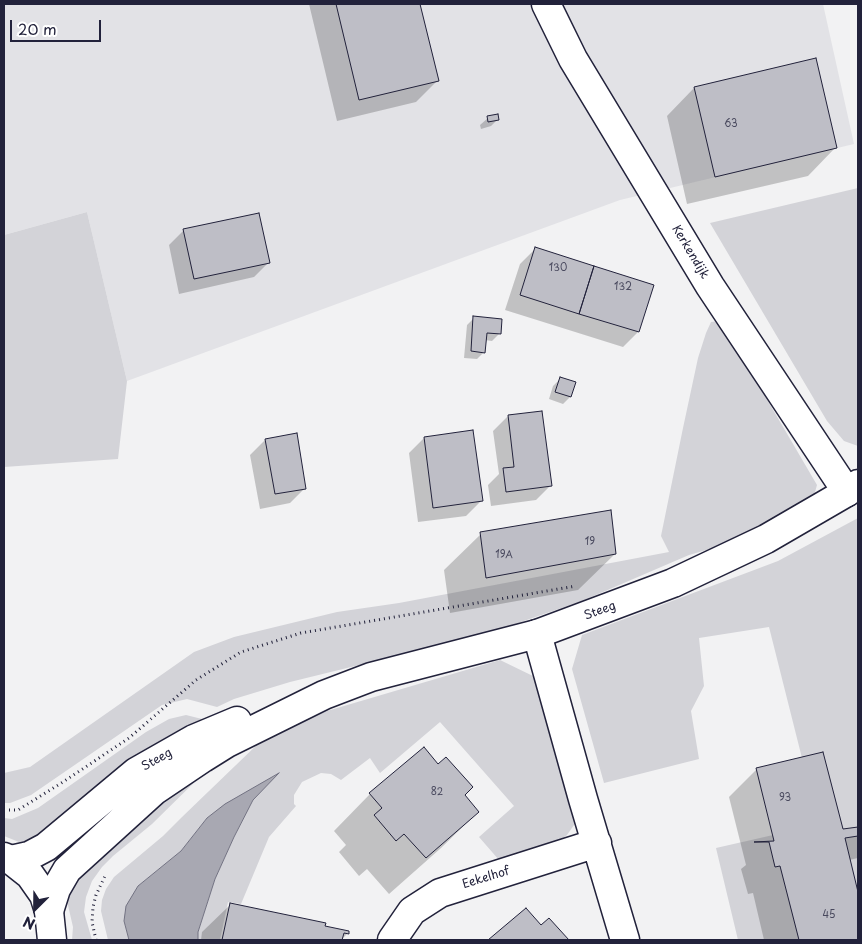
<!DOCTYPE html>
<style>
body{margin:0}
#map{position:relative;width:862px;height:944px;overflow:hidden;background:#f2f2f3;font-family:"Playpen Sans",sans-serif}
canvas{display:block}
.frame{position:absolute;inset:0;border:5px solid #22223b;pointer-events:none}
.north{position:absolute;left:10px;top:884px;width:50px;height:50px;-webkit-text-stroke:4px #fff;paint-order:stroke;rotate:203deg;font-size:14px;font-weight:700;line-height:20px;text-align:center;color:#22223b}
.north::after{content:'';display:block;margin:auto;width:18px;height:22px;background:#22223b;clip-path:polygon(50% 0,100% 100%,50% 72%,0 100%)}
.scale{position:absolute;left:10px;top:20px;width:91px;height:22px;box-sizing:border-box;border:2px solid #22223b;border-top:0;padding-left:6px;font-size:15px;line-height:18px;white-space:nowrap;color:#22223b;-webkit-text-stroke:4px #fff;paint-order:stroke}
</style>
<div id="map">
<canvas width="862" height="944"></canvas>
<div class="frame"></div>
<div class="north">N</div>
<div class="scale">20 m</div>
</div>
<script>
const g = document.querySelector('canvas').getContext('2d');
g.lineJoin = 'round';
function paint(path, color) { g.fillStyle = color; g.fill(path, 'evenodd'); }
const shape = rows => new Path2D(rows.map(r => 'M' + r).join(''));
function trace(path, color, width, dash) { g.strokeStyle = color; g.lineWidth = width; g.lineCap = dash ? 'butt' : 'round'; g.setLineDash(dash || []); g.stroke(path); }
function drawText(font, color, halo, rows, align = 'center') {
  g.font = font + ' "Playpen Sans",sans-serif'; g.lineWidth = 5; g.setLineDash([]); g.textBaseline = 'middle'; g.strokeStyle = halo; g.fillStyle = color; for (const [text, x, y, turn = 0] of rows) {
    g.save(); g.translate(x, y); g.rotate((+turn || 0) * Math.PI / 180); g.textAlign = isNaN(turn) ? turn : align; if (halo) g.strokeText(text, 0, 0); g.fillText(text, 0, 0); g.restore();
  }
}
const built = shape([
 [4,4,823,4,854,144,620,200,127,381,87,212,4,235]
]);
const green = shape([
 [858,188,858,446,844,441,827,421,710,223],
 [87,212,127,381,118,459,4,467,4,235],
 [719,321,741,355,817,485,813,499,771,526,720,546,689,555,582,601,515,624,457,641,290,682,234,699,217,707,187,699,162,705,31,795,10,803,4,803,4,773,30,767,194,652,234,637,337,612,399,603,669,552,661,536,683,428,698,358,706,333,711,322],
 [858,518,858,940,738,940,716,848,773,835,807,778,769,627,699,638,704,686,691,711,699,759,604,783,572,669,582,635,778,561],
 [500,660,535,677,576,818,574,825,567,835,558,842,499,860,479,837,514,806,440,722,380,773,370,758,341,780,331,774,321,773,302,782,294,795,294,804,296,806,269,837,241,904,228,902,220,940,198,940,198,932,215,879,234,837,253,800,277,774,207,818,181,851,138,886,124,921,129,940,108,940,101,911,102,900,106,889,114,877,163,836,182,817,263,739,327,711],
 [186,715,206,720,62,825,28,841,19,842,4,836,4,818,12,819,38,808,146,732,169,719],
 [212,765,152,824,113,856,102,867,92,881,86,897,84,912,92,940,72,940,73,927,67,901,72,882,125,824]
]);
const water = shape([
 [279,773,253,800,234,837,215,879,198,932,198,940,129,940,124,921,126,906,138,886,181,851,207,818,225,804,279,773]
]);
const shadow = shape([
 [309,4,419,4,438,80,416,102,337,121],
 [694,88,835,148,808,176,687,204,667,116],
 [488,118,498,119,491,126,481,129,480,125],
 [184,230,269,262,254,277,179,294,169,245],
 [535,249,638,332,623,347,505,310,520,264],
 [474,318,500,333,492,341,485,340,484,352,477,359,464,358,467,325],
 [560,379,570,397,563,404,549,399,553,386],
 [508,416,551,485,536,500,491,506,488,485,499,474,493,431],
 [472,432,481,501,466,516,418,522,409,453,424,438],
 [265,440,305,488,290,503,260,509,250,455],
 [481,534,615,554,578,590,450,613,444,570],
 [757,769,842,830,858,828,858,858,849,860,858,897,858,940,764,940,753,893,748,894,741,869,746,865,729,797],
 [370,794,478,812,441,848,389,894,367,869,359,876,339,852,346,845,334,831],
 [230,905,324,927,348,933,341,940,201,940,202,932],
 [525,910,540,926,549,919,567,940,490,940]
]);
const building = shape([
 [336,4,420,4,439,81,359,100,336,4],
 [816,58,837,148,715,177,694,87,816,58],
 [498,114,499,120,488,122,487,116,498,114],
 [259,213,270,263,194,279,183,229,259,213],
 [535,247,594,266,579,314,520,295,535,247],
 [594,266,654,285,639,332,579,314,594,266],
 [473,316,502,319,501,334,487,333,485,353,471,351,473,316],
 [560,377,576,382,571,397,555,392,560,377],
 [542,411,552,486,506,492,503,468,514,467,508,415,542,411],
 [473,430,483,501,433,508,424,437,473,430],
 [297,433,306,489,275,494,265,439,297,433],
 [611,510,616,554,486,578,480,532,611,510],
 [424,747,438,764,446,757,473,787,465,795,479,812,426,858,404,834,396,841,374,815,382,808,369,793,424,747],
 [823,752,843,829,858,827,858,836,845,838,858,892,858,940,799,940,780,866,775,867,769,842,754,842,774,841,756,768,823,752],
 [230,903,326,923,325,926,349,931,349,934,344,933,342,940,222,940,230,903],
 [526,908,541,925,549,918,569,940,488,940,526,908]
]);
const path = shape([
 [4,810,18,810,63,782,129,738,196,680,241,652,301,633,576,586],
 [96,940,92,922,93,907,96,895,105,876]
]);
const minor = shape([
 [546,4,573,59,710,286,847,492],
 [537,634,583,799,625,940],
 [392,940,412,911,440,893,597,843]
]);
const tertiary = shape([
 [11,860,29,856,46,847,136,772,194,739,237,721],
 [49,911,56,889,67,870,154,791,203,758,227,743,324,695,371,677,537,634,673,583,766,539,847,492,858,484]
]);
const secondary = shape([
 [4,857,11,860,30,875,44,895,49,911,52,940]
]);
const numberNames = [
 ["63",731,124],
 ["130",558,268],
 ["132",623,287],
 ["19",590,542],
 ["19A",504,555],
 ["82",437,792],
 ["93",785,798],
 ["45",829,915]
];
const streetNames = [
 ["Kerkendijk",690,252,59],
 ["Steeg",600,611,-20],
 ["Steeg",157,760,-29],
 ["Eekelhof",486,878,-17]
];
paint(built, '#e2e2e6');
paint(green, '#d3d3d8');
paint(water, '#a8a8b2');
trace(water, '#727282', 1);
paint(shadow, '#0003');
paint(building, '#bebec6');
trace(building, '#22223b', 1);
trace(minor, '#22223b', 31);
trace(tertiary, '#22223b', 31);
trace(secondary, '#22223b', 31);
trace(path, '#22223b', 3, [1, 4]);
trace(minor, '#fff', 28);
trace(tertiary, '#fff', 28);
trace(secondary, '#fff', 28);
drawText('10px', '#49495e', null, numberNames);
drawText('12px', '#22223b', '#fff', streetNames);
</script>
